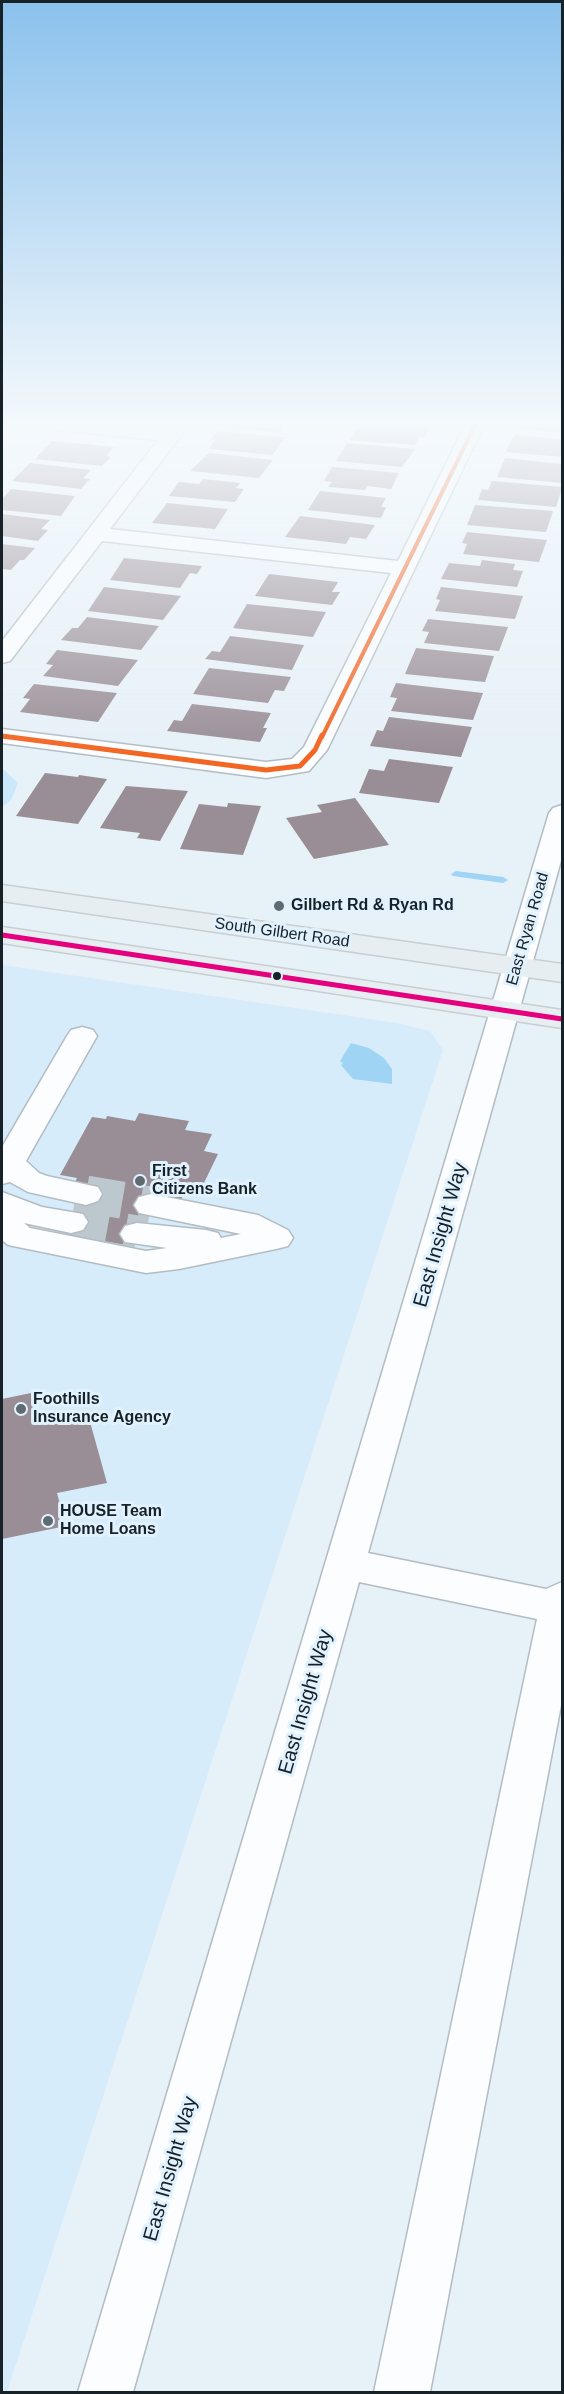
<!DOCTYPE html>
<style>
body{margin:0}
#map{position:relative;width:564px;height:2394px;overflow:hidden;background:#e7f1f8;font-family:Helvetica,sans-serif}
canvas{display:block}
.frame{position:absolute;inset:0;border:3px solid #162128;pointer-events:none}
</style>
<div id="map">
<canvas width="564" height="2394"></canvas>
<div class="frame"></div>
</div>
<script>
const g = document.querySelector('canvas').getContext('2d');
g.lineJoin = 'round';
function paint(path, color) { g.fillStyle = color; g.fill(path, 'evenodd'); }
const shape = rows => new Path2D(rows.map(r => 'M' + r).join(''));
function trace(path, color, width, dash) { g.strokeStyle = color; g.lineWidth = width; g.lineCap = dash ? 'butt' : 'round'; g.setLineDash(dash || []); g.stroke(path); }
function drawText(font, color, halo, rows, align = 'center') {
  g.font = font + ' Helvetica,sans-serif'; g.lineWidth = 6; g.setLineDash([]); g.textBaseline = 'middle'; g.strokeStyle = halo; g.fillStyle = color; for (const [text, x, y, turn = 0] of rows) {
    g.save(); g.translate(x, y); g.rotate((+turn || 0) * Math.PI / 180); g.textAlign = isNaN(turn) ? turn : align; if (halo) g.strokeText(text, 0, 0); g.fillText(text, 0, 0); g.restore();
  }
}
const built = shape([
 [2,965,397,1023,430,1031,443,1050,7,2392,2,2392]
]);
const green = shape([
 [2,768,18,783,11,800,2,807]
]);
const water = shape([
 [351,1043,369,1048,384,1058,392,1069,392,1084,353,1079,341,1065,343,1063,340,1061]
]);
const stream = shape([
 [456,871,503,877,508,880,503,883,453,876,451,874,456,871]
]);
const building = shape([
 [227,421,287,421,280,432,223,427],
 [519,421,562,421,562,433,516,428],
 [360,422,429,428,424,437,419,437,415,445,350,440],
 [217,431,285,437,273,455,209,449,215,440,210,440],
 [514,435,562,439,562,457,506,452],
 [52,441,114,447,106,456,111,457,102,466,35,459],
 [347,443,415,449,402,467,336,461],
 [209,453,273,460,259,478,190,471],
 [505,458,562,464,562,483,497,477],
 [30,463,91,470,83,478,90,479,81,489,12,481],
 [332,467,399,473,391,489,367,486,365,490,328,487,332,482,324,481],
 [203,479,240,483,236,488,244,489,235,502,169,496,179,482,199,484],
 [492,481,562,487,562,488,556,507,478,500,482,489,488,490],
 [11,489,75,496,61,516,2,510,2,499],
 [320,491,386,498,381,507,386,507,381,518,308,510],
 [167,503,228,509,215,529,152,523],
 [475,505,553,511,546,532,467,525],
 [2,514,50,520,41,529,48,530,38,541,2,536],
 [300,516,375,525,366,539,350,537,346,544,285,537],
 [467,532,547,540,539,562,463,554,467,544,462,543],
 [2,544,35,548,24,560,20,560,11,570,2,569],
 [124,558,202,566,197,574,190,573,180,588,110,580],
 [482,560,515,564,513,570,523,571,517,587,441,579,449,563,480,566],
 [269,574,338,582,332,592,340,592,332,605,255,596],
 [104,587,181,596,163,620,88,611],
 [441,587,523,596,515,619,435,611,440,600,436,599],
 [247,604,326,612,313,637,233,628],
 [87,617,159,626,141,650,61,640,72,628,78,628],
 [428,619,508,627,499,651,424,643,429,632,422,631],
 [230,636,304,645,292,670,205,659,212,651,220,652],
 [416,648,494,656,485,682,405,674],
 [57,650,138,660,118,686,43,676,53,665,46,664],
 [209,668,291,677,284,691,275,690,268,703,193,694],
 [396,683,483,693,473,720,391,711,397,698,390,697],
 [34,684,117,693,98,722,20,712,30,699,23,698],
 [192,704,271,713,263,728,267,728,260,742,167,731,174,720,182,721],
 [389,717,472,727,461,757,370,746,377,730,383,731],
 [389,759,453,767,439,803,359,793,369,769,384,771],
 [45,773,78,777,79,775,107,779,78,824,16,816],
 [126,786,188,791,160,841,137,838,140,833,100,828],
 [355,798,389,845,314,859,286,818,322,812,317,805],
 [228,803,261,806,243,855,180,849,199,804,227,807],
 [139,1113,189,1121,185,1130,212,1134,204,1151,218,1154,202,1187,189,1185,179,1203,154,1198,131,1246,76,1236,79,1230,68,1228,88,1189,99,1191,101,1189,74,1184,77,1178,60,1175,92,1117,106,1119,107,1116,135,1121],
 [31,1393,38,1421,87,1411,107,1483,57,1493,66,1526,2,1539,2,1399]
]);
const minorTunnel = shape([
 [86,1194,151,1205],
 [71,1222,137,1234]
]);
const minor = shape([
 [17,421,84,421,166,430,173,421,192,421,110,529,398,561,467,421,486,421,327,750,309,771,266,778,2,743,2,729,266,762,292,759,304,747,391,573,102,541,10,661,2,663,2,641,158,440,26,427,19,425,17,421],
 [562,805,562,857,368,1553,546,1589,562,1582,562,1700,430,2392,374,2392,537,1619,359,1582,133,2392,78,2392,549,813,553,808,562,805],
 [82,1027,93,1030,97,1036,26,1161,39,1173,47,1176,98,1187,102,1194,98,1201,86,1205,28,1192,10,1182,2,1184,2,1147,67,1036,71,1030,82,1027],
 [2,1192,42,1207,83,1214,88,1222,83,1230,71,1233,24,1223,30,1228,146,1251,167,1248,125,1242,120,1234,125,1226,137,1223,206,1230,218,1233,221,1238,241,1234,139,1213,134,1205,139,1197,151,1194,258,1215,288,1230,293,1238,288,1246,276,1249,179,1269,146,1273,8,1245,2,1240,2,1192]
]);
const major = shape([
 [2,885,562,964,562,982,2,901,2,885],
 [2,927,562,1010,562,1028,2,943,2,927]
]);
const bus1 = shape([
 [2,935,562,1019]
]);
const bus2Far1 = shape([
 [2,736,7,737],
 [322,737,477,421]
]);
const bus2 = shape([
 [2,736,266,770,300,766,315,750,322,735]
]);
const markers = [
 [279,906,6,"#5f6a71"],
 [277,976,5,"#162128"],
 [140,1181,6,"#5f6a71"],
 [21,1409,6,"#5f6a71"],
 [48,1521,6,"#5f6a71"]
];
const poiNames = [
 ["Gilbert Rd & Ryan Rd",291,906],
 ["First",152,1172],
 ["Citizens Bank",152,1190],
 ["Foothills",33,1400],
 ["Insurance Agency",33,1418],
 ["HOUSE Team",60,1512],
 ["Home Loans",60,1530]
];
const streetNames = [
 ["East Ryan Road",528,929,-74],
 ["South Gilbert Road",282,933,8]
];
const nearStreetnames = [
 ["East Insight Way",441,1235,-74],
 ["East Insight Way",306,1702,-74],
 ["East Insight Way",171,2169,-74]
];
paint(built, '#d7ecfa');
paint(green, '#cbe7fb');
paint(water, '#a0d4f5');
paint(stream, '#a0d4f5');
paint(building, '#998d96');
trace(minorTunnel, '#bdc7ce', 37, [37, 18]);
trace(minor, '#b3bcc3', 3);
trace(major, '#c8ced2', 3);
paint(minor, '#fbfdfe');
paint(major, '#e7eef2');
trace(bus1, '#e5007d', 5);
trace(bus2Far1, '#f26522', 4);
trace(bus2, '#f26522', 5);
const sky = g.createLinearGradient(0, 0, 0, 757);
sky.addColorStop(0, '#8bc1ed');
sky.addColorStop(0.56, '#f4f9fc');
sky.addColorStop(1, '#f4f9fc00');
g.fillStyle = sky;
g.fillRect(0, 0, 564, 757);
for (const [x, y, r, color] of markers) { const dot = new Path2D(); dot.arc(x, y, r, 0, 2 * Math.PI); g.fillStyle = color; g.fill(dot); trace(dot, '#e1f2fe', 2); }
drawText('bold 16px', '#162128', '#e1f2fe', poiNames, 'left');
drawText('16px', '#162128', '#e1f2fe', streetNames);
drawText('20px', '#162128', '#e1f2fe', nearStreetnames);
</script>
